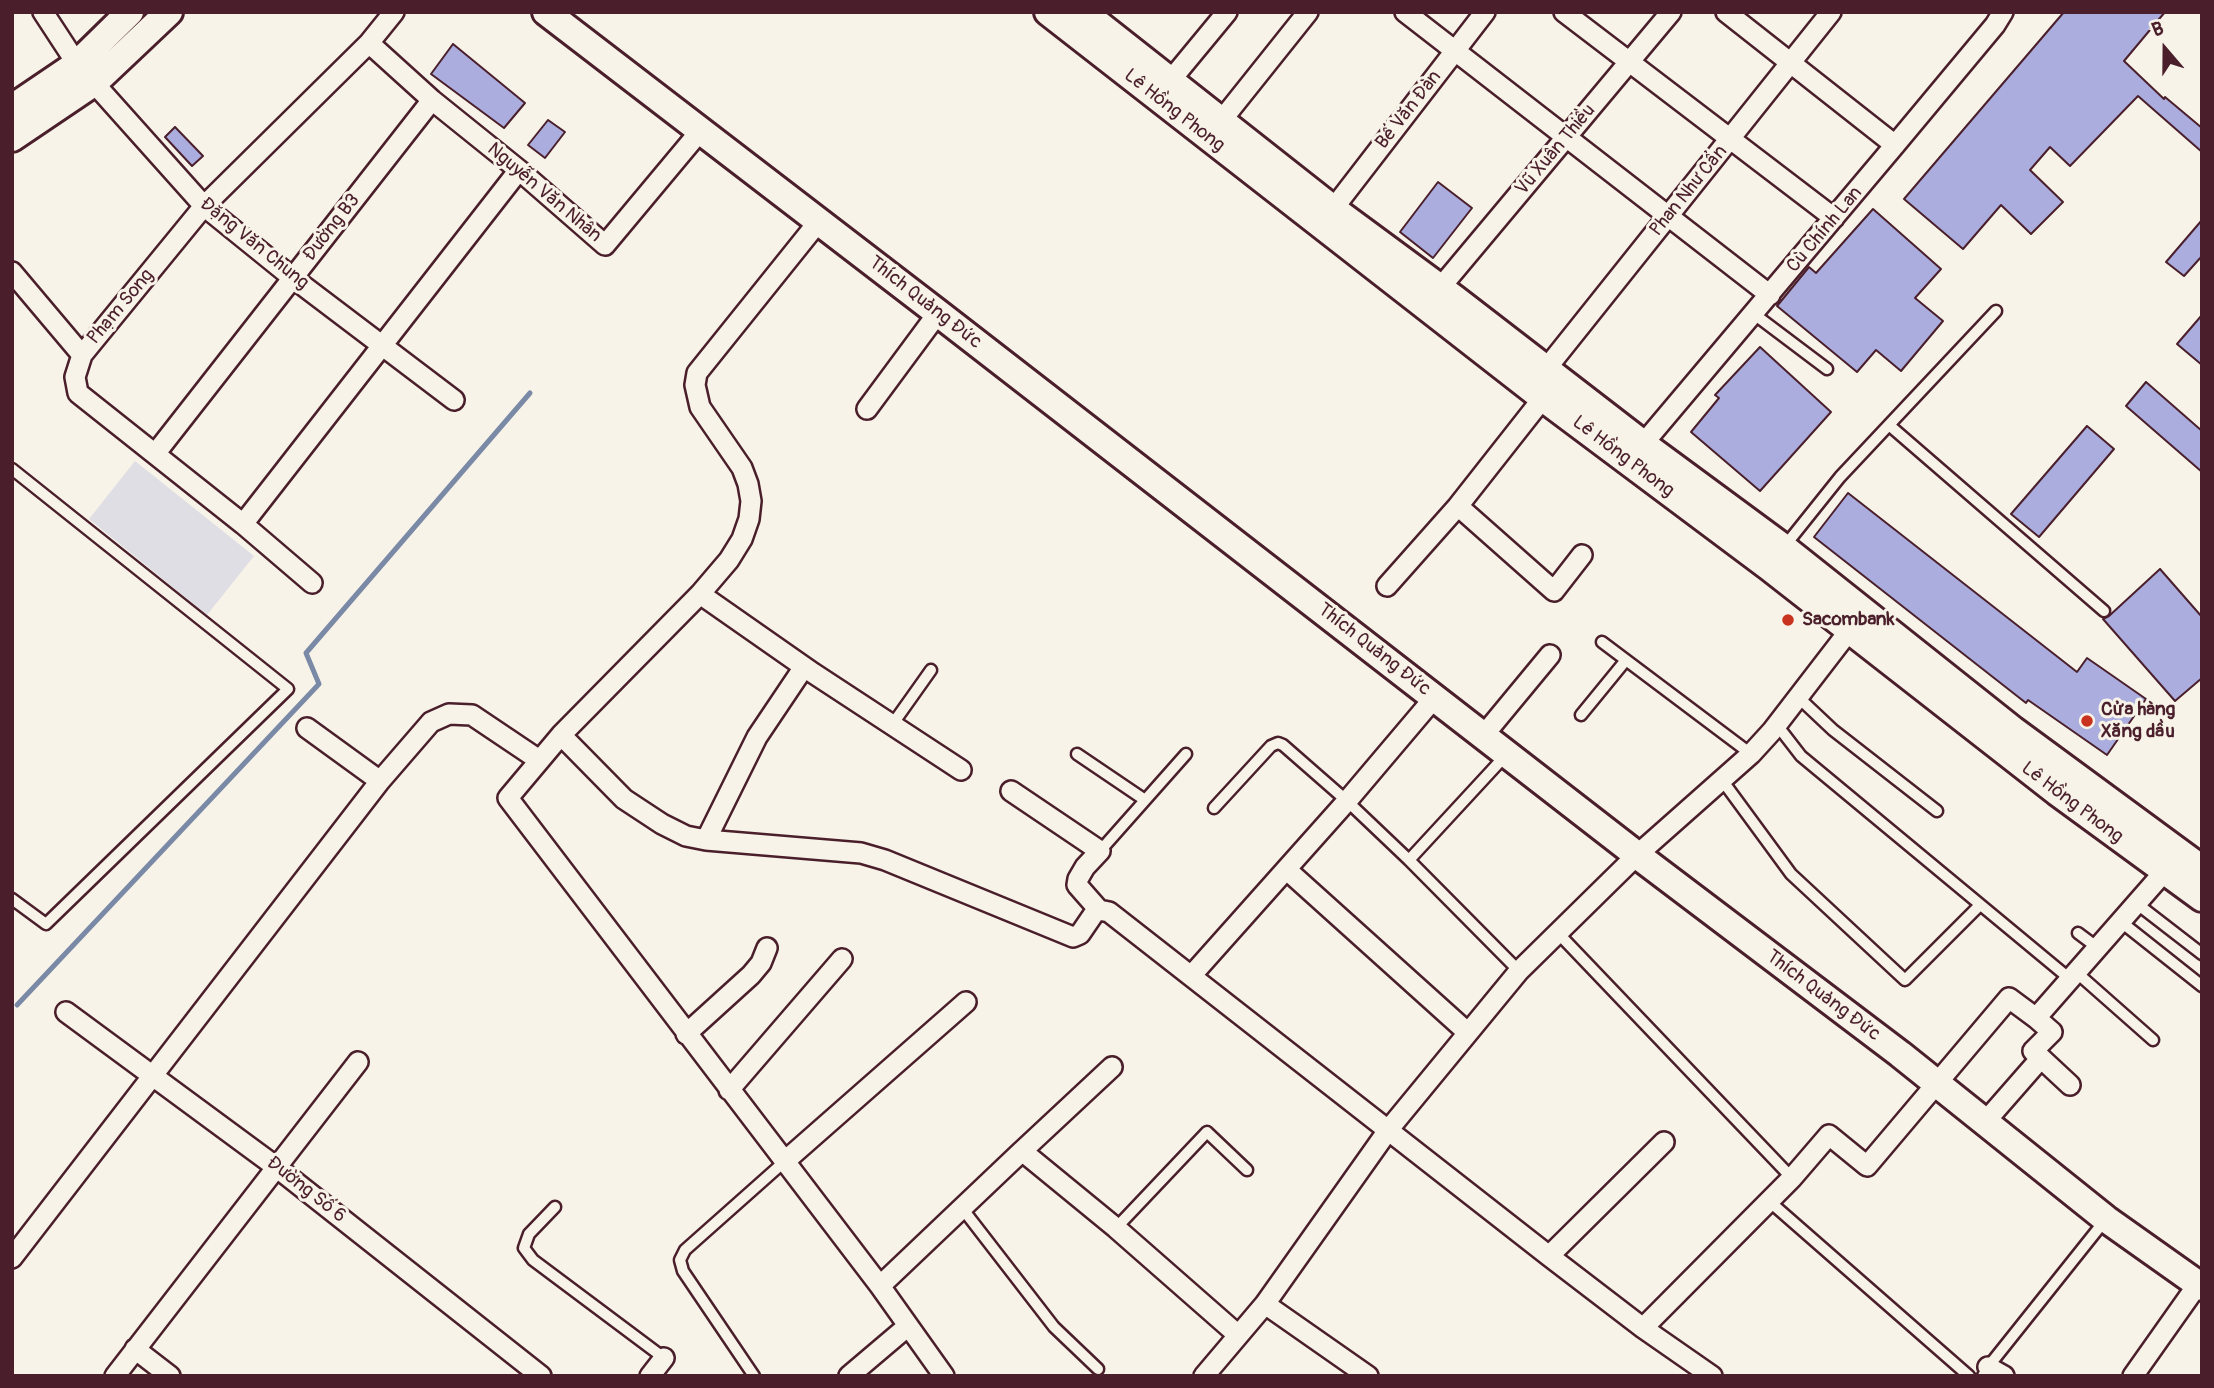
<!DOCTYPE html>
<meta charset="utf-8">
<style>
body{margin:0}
#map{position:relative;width:2214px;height:1388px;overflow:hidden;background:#f7f3e8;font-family:Pangolin,sans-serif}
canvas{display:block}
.frame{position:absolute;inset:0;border:14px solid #4a1f2b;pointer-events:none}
.north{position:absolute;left:2130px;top:14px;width:70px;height:70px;-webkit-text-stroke:5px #f7f3e8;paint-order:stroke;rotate:340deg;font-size:19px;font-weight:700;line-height:28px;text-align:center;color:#4a1f2b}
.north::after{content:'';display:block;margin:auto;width:24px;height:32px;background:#4a1f2b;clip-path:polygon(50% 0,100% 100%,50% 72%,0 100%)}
</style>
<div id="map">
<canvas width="2214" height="1388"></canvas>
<div class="frame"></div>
<div class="north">B</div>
</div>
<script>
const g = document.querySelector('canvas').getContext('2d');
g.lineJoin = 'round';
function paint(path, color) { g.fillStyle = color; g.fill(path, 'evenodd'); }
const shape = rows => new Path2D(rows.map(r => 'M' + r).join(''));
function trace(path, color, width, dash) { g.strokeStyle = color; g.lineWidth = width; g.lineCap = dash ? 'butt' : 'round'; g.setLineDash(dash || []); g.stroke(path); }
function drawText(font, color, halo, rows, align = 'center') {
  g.font = font + ' Pangolin,sans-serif'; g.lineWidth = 6; g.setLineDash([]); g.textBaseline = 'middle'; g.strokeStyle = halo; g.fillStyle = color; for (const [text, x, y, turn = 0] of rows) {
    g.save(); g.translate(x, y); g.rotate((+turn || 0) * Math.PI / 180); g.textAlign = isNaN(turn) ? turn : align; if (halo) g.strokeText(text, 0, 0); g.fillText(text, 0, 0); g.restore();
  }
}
const built = shape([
 [135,461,254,556,207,615,89,519]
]);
const stream = shape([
 [17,1005,319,684,306,653,530,393]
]);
const building = shape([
 [2064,12,2165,12,2124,61,2164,99,2165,97,2202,128,2202,152,2138,96,2070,166,2050,147,2030,170,2063,202,2031,234,2001,205,1963,249,1904,199,2064,12],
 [453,44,525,103,504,128,431,74,453,44],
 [548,120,565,132,545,158,528,145,548,120],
 [175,127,203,156,192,166,165,137,175,127],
 [1438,182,1472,208,1433,258,1400,232,1438,182],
 [1873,209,1941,269,1915,298,1943,321,1901,371,1876,350,1857,372,1777,306,1809,267,1816,273,1873,209],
 [2202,220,2202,256,2184,276,2166,262,2202,220],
 [2202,315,2202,365,2177,344,2202,315],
 [1760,347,1831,412,1760,491,1691,432,1719,398,1715,395,1760,347],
 [2146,382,2202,431,2202,472,2126,406,2146,382],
 [2087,426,2114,449,2039,537,2011,514,2087,426],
 [1848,493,2077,672,2087,658,2146,699,2107,755,2028,700,2026,703,1814,537,1848,493],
 [2160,569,2202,617,2202,678,2175,701,2103,619,2109,616,2160,569]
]);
const lane = shape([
 [1754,314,1827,369],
 [1889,425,2104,611],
 [12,469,288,689,46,924,12,899],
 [1784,547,1840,477,1996,311],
 [1602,642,1751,754],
 [1798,697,1833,730,1937,811],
 [1581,715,1626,660],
 [892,725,931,670],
 [1777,725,1801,756,2070,979],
 [1077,754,1145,800],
 [1722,780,1791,874,1905,980,1980,905],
 [1214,808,1271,746,1278,743,1283,745,1347,801,1409,860,1519,971],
 [1100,851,1186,754],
 [1409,860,1506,755],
 [2136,903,2202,954],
 [2120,921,2202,986],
 [1557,932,1792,1178],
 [2078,933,2098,948],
 [2076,972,2153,1040],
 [1769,1201,1969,1376],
 [555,1207,529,1234,524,1248,533,1260,664,1358],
 [962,1208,1054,1327,1098,1369],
 [1116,1228,1207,1132,1247,1170],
 [754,1376,683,1271,680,1260,685,1250,784,1162],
 [1983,1376,1988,1367,2106,1219]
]);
const street = shape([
 [43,12,77,64,204,206,293,278,454,400],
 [1405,12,1770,295],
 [1564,12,1834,218],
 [1726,12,1895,145],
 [369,43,432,100,519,170,605,245,701,130],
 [1170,81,1227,12],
 [1221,121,1308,12],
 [1333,209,1485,12],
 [819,221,697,373,695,385,700,407,742,468,748,484,751,501,749,519,742,539,729,560,700,594,561,735,508,798,880,1286,944,1376],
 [12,272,82,355],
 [1440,288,1671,12],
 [1546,369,1831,12],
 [1543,398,1458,506,1554,591,1582,555],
 [867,409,938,313],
 [1643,444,1895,145,1995,25,2003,12],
 [155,454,432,100],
 [243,524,519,170],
 [312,583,243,524,78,393,75,377,82,355,204,206,369,43,394,12],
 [1387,586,1458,506],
 [700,594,813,673,961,770],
 [307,728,380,781],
 [561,735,624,799,662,824,686,836,706,840,861,853,885,860,1073,937,1080,934,1095,912,1099,910,1109,912,1549,1256,1643,1328,1712,1376],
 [1483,736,1550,655],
 [1011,791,1100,851,1085,867,1078,879,1077,885,1099,910],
 [706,840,757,737,804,667],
 [1287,870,1467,1032],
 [1191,976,1347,801,1435,697],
 [66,1012,275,1166,541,1376],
 [686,1034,751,975,761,963,767,948],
 [2041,1058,2070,1085],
 [729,1090,842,959],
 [1985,1122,2041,1058,2033,1051,2052,1032,2036,1018,2164,872],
 [1022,1151,1112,1067],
 [784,1162,966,1002],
 [1549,1256,1664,1142],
 [12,1258,380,781,431,722,449,714,472,715,539,760],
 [880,1286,1022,1151,1116,1228,1238,1335],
 [1265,1304,1368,1376],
 [1643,1328,1792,1178,1829,1135,1867,1166,2009,998,2036,1018],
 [135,1349,170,1376],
 [1988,1367,2004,1376],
 [115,1376,358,1062],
 [650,1376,664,1358],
 [849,1376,908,1326],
 [1204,1376,1265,1304,1389,1129,1519,971,1637,855,1751,754,1772,731,1849,631],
 [2133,1376,2198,1284]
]);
const secondary = shape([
 [546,12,938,313,1637,855,1900,1054,2106,1219,2202,1287],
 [1048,12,1543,398,1769,567,2057,792,2202,898],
 [1083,12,1333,209,1455,299,1643,444,1784,548,2013,730,2202,869],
 [12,108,77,64,130,12],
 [12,138,95,82,169,12]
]);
const markers = [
 [1788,620,7,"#c8321e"],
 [2087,721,7,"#c8321e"]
];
const streetNames = [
 ["Bế Văn Đàn",1409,110,-52],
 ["Lê Hồng Phong",1174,111,38],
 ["Vũ Xuân Thiều",1556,150,-50],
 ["Phan Như Cẩn",1689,191,-51],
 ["Nguyễn Văn Nhân",544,193,40],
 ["Đường B3",332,228,-52],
 ["Cù Chính Lan",1825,230,-50],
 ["Đặng Văn Chung",254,244,39],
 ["Thích Quảng Đức",925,303,38],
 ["Phạm Song",121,307,-50],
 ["Lê Hồng Phong",1623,457,37],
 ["Thích Quảng Đức",1374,650,38],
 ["Lê Hồng Phong",2072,803,37],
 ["Thích Quảng Đức",1823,996,37],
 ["Đường Số 6",306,1190,38]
];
const poiNames = [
 ["Sacombank",1802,620],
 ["Cửa hàng",2101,710],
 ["Xăng dầu",2101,732]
];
paint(built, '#e0dee5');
trace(stream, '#7a89a6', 5);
paint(building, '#abadde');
trace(building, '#4a1f2b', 2);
trace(lane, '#4a1f2b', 15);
trace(street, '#4a1f2b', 24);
trace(secondary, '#4a1f2b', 32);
trace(lane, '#f7f3e8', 10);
trace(street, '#f7f3e8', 19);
trace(secondary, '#f7f3e8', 26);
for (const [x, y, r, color] of markers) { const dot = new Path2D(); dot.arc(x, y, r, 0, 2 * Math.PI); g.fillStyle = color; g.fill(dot); trace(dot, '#f7f3e8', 2.5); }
drawText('19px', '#4a1f2b', '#f7f3e8', streetNames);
drawText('bold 19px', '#4a1f2b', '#f7f3e8', poiNames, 'left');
</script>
